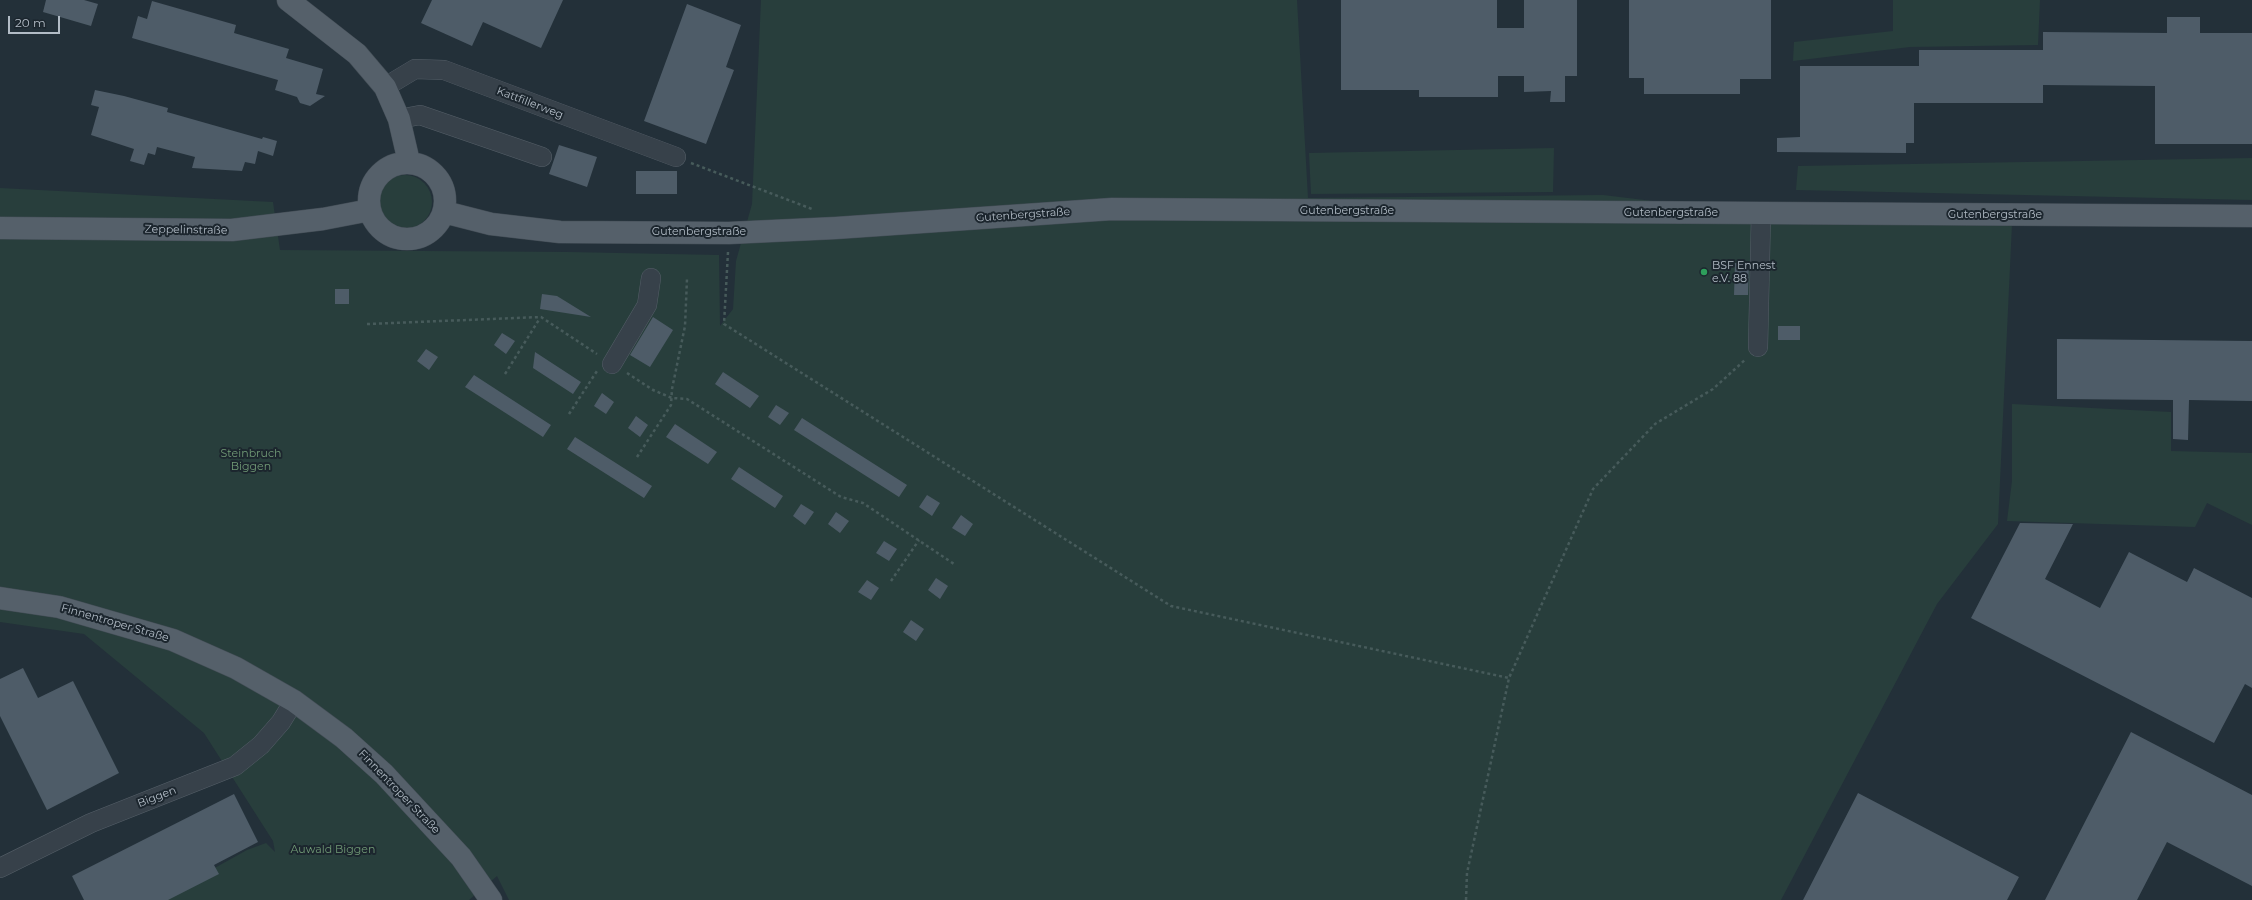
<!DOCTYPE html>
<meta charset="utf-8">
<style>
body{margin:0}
#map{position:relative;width:2252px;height:900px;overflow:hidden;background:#233039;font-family:Montserrat,sans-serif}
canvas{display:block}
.scale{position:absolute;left:8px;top:16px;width:52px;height:18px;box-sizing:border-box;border:2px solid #b2bcc6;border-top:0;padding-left:5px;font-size:12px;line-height:14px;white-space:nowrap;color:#b2bcc6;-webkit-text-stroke:3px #1c262e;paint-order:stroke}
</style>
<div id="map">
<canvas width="2252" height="900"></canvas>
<div class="scale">20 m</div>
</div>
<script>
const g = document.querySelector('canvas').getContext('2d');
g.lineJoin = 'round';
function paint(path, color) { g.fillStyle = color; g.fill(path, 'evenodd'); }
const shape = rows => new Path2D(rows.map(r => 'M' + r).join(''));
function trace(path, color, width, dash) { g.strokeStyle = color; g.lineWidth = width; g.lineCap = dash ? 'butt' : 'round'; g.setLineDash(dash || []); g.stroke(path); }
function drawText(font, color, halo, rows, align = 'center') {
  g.font = font + ' Montserrat,sans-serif'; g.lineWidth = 4; g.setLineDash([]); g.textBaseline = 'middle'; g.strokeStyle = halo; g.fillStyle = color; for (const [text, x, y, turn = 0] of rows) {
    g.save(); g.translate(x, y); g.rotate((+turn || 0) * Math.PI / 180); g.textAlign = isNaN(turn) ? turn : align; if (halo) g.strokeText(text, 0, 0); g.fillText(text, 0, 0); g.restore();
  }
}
const green = shape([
 [761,0,1297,0,1308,198,1603,195,1761,214,2012,224,1998,524,1937,604,1781,900,509,900,497,876,469,900,157,900,247,850,266,843,275,852,273,841,204,733,84,634,0,622,0,188,273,202,280,250,568,252,719,255,720,326,733,309,736,261,752,204],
 [1893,0,2040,0,2038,45,1910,47,1793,61,1794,42,1893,31],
 [1554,148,1553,192,1311,194,1309,153],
 [2252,158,2252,200,1796,190,1798,166],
 '378 202a27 27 0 1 1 54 0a27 27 0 1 1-54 0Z',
 [2012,404,2171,412,2171,451,2252,453,2252,525,2207,503,2195,527,2007,521,2012,481]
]);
const building = shape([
 [46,0,84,0,98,4,91,26,43,12],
 [432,0,563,0,541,48,483,22,472,46,421,23],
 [1341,0,1497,0,1497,28,1524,28,1524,0,1577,0,1577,76,1565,76,1565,102,1550,102,1551,91,1524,92,1524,76,1498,76,1498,97,1419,97,1419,90,1341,90],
 [1629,0,1771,0,1771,79,1740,79,1740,94,1644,94,1644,78,1629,78],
 [152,1,236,25,234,33,289,49,286,58,323,69,316,94,325,96,310,106,300,103,297,97,275,90,278,80,132,38,138,16,147,19],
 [687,4,741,25,726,67,734,70,706,144,644,121],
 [2167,17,2200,17,2200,33,2252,33,2252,144,2155,144,2155,86,2043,85,2043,103,1914,103,1914,143,1906,143,1906,153,1777,152,1777,138,1800,137,1800,66,1919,66,1919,50,2043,50,2043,32,2167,33],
 [95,90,124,96,168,108,167,112,262,139,263,137,277,141,273,156,258,151,255,164,245,162,242,171,192,168,195,157,157,147,155,155,148,153,144,165,130,161,134,149,91,135,99,107,91,105],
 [559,145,597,157,587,187,549,174],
 [636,171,677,171,677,194,636,194],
 [1735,263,1749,263,1748,295,1734,295],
 [335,289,349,289,349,304,335,304],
 [542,294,557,296,591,317,540,309],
 [653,317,673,330,650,367,630,355],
 [1778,326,1800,326,1800,340,1778,340],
 [502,333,515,341,506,354,494,345],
 [2057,339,2252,341,2252,401,2189,400,2188,440,2173,439,2173,400,2057,399],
 [426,349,438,357,429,370,417,361],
 [535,352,581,382,573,394,533,368],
 [723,372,759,396,750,408,715,384],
 [474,375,551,425,543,437,465,387],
 [602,393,614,402,606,414,594,406],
 [776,405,789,413,780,425,768,417],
 [636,416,648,425,640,437,628,428],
 [802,418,907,485,899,497,794,430],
 [675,424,717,452,708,464,666,437],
 [575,437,652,486,644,498,567,449],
 [739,467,783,496,775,508,731,479],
 [927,495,940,503,932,516,919,507],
 [801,504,814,512,805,525,793,516],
 [836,512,849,521,840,533,828,524],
 [961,515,973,524,965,536,952,528],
 [2020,523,2073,524,2045,579,2100,608,2129,552,2187,582,2194,568,2252,598,2252,688,2245,684,2214,743,1971,618],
 [884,541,897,549,889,561,876,553],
 [936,578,948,586,940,599,928,590],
 [867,580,879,588,871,600,858,592],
 [911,620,924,629,916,641,903,632],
 [23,668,38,698,73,681,119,773,47,810,0,716,0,679],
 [2131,732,2252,795,2252,886,2167,842,2137,900,2045,900],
 [1858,793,2019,877,2007,900,1803,900],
 [234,794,258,842,214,865,219,874,168,900,84,900,72,876]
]);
const path = shape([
 [691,163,812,209],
 [728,252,724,324,1171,606,1509,678],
 [367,324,541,317,597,354],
 [627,373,653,390,672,398,687,399,841,497,863,503,954,564],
 [505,374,540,318],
 [569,414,597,371],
 [637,457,671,405,672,389,685,326,687,279],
 [891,581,919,540],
 [1466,900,1467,873,1509,678,1593,489,1655,424,1713,389,1746,359]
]);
const minor = shape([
 [385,87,415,69,444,70,676,157],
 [399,119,420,115,542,157],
 [1758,347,1761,214],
 [612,364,647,305,651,278],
 [0,868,91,823,235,766,261,745,281,722,294,701]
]);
const major = shape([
 [288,0,357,54,385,87,399,119,409,162],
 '369 201a38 38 0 1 1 76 0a38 38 0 1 1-76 0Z',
 [444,212,491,224,560,232,729,233,836,228,1112,209,2252,216],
 [0,228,232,230,323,219,370,210],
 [0,598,59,607,173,640,236,668,294,701,344,738,384,774,461,857,491,900]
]);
const markers = [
 [1704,272,4,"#2e9e5b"]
];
const streetNames = [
 ["Kattfillerweg",530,103,21],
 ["Gutenbergstraße",1347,211],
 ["Gutenbergstraße",1671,213],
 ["Gutenbergstraße",1023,215,-4],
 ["Gutenbergstraße",1995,215],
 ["Zeppelinstraße",186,230,1],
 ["Gutenbergstraße",699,232],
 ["Finnentroper Straße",115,623,16],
 ["Finnentroper Straße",399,792,46],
 ["Biggen",157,797,-21]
];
const poiNames = [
 ["BSF Ennest",1712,266],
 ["e.V. 88",1712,279]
];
const parkNames = [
 ["Steinbruch",251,454],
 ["Biggen",251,467],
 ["Auwald Biggen",333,850]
];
paint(green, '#283e3c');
paint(building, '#4e5c68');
trace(minor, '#555f68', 20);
trace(major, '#434d56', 23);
trace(path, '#475b5b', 2.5, [3, 3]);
trace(minor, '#37414a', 19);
trace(major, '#55606a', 22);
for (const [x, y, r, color] of markers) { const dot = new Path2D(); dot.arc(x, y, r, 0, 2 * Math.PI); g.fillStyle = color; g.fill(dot); trace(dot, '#1c262e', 1.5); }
drawText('11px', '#b2bcc6', '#1c262e', streetNames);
drawText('11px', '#b2bcc6', '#1c262e', poiNames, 'left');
drawText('11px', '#719a76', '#1c262e', parkNames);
</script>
